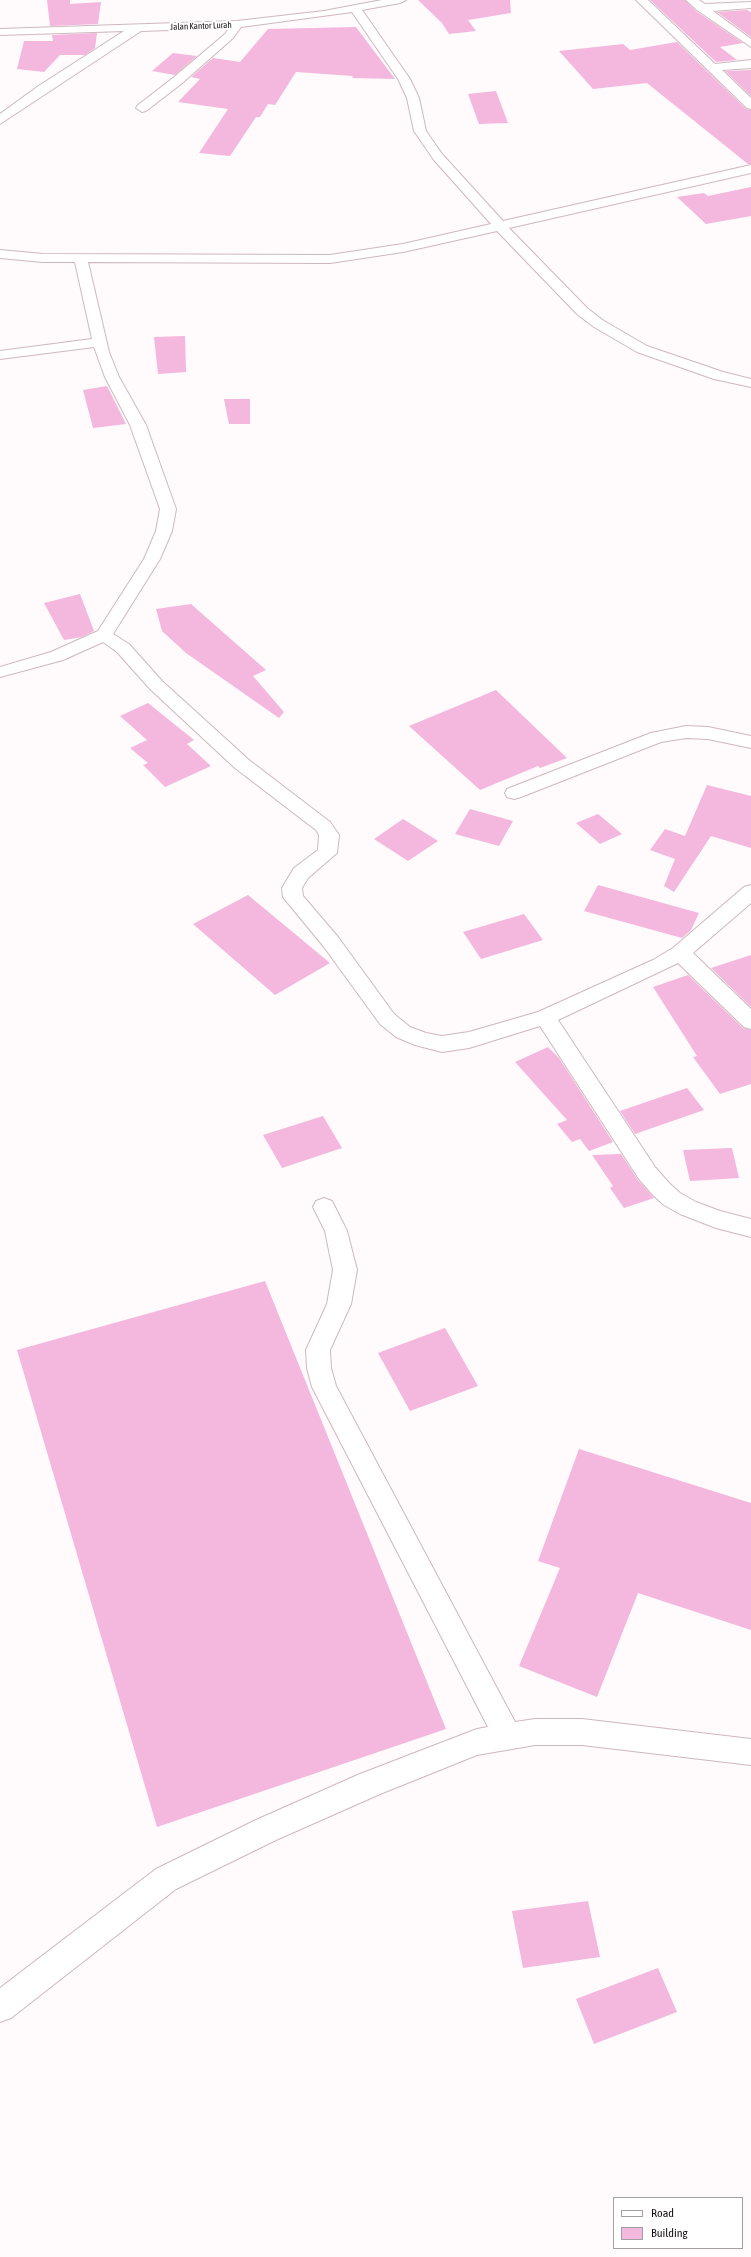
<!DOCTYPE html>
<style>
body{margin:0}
#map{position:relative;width:751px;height:2257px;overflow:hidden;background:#fffafb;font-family:"Asap Condensed",sans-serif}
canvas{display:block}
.legend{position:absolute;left:613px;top:2197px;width:130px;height:52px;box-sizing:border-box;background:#fff;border:1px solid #a3a0a0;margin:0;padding:5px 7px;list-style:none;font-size:12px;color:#181112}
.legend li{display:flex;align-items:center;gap:8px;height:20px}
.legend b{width:20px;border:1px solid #a3a0a0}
</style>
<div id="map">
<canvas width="751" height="2257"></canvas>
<ul class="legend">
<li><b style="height:5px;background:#fff"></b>Road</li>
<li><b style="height:11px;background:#f4b7de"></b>Building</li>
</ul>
</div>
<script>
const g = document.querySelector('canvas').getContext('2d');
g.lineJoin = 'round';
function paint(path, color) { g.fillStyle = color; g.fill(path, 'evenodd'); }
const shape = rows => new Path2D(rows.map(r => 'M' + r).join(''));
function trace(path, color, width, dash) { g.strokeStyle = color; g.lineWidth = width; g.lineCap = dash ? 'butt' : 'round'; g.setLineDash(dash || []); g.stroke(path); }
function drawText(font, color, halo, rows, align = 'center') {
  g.font = font + ' "Asap Condensed",sans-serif'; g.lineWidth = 4; g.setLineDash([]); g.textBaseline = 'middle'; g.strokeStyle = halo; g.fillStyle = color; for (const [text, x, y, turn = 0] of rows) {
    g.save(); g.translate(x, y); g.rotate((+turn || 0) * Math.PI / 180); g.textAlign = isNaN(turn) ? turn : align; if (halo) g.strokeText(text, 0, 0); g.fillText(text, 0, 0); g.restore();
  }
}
const building = shape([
 [47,0,70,0,70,4,101,2,98,24,50,26],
 [418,0,510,0,511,13,468,20,476,31,449,34,442,23],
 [650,0,685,0,696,11,743,43,720,47,737,60,716,62],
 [747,10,751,12,751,37,717,12],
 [356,27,395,79,352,78,353,76,296,72,275,105,268,104,260,117,256,117,230,156,199,153,228,109,178,102,200,79,191,77,213,58,240,62,268,29],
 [97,33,95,48,85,55,60,55,44,72,17,69,24,41,53,41,52,35],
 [677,42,746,109,751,110,751,164,748,164,647,83,593,89,559,51,623,44,630,50],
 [173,53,197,56,175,75,152,71],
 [751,70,751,96,725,71],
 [496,91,508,123,479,124,468,94],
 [751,187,751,216,706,224,677,197,704,193,708,196],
 [185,336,186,372,158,374,154,337],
 [107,386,126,424,93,428,83,390],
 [224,399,250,399,250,424,229,424],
 [80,594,94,631,82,637,64,640,44,603],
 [191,604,266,670,253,676,284,712,279,718,186,653,162,631,156,609],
 [496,690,567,758,540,768,538,766,480,790,409,726],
 [148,703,194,740,187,744,211,766,165,787,143,765,148,763,130,748,147,740,120,716],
 [707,785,751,796,751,848,711,836,674,892,664,886,675,859,650,850,665,829,685,836],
 [470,809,513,821,499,846,455,834],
 [598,814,622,834,600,844,576,823],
 [403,819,438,841,408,861,374,839],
 [598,885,699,913,691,930,682,938,584,911],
 [248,895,330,963,275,995,193,924],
 [524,914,543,940,481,959,463,932],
 [751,955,751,1007,711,968],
 [688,975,743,1028,751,1030,751,1084,720,1094,693,1057,697,1056,653,987],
 [548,1047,559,1058,613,1142,589,1151,580,1139,572,1142,557,1124,567,1120,515,1062],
 [687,1088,704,1110,635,1134,620,1111],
 [323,1116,342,1148,282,1168,263,1135],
 [732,1148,739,1178,690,1181,683,1150],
 [621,1154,638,1180,654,1198,624,1208,610,1188,613,1186,592,1155],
 [265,1281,446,1729,157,1827,17,1350],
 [445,1328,478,1386,410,1411,378,1353],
 [579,1449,751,1503,751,1630,638,1593,597,1697,519,1666,560,1568,538,1561],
 [588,1901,600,1957,523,1968,512,1911],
 [658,1968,677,2012,594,2044,576,1999]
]);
const minor = shape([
 [382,0,406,0,400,3,362,10,410,79,419,98,426,131,442,154,503,221,751,165,751,173,509,228,587,308,604,321,647,346,723,372,751,379,751,387,714,379,637,352,594,327,577,314,497,231,403,252,330,263,88,262,109,352,119,377,146,425,176,509,172,531,160,559,113,634,129,644,162,681,249,760,330,822,339,835,337,853,308,878,302,888,303,896,338,937,394,1014,410,1027,426,1033,442,1036,469,1032,538,1012,653,960,673,948,744,887,751,885,751,903,693,953,751,1009,751,1029,744,1027,678,963,558,1020,655,1167,669,1183,680,1193,696,1202,720,1211,751,1219,751,1237,716,1228,680,1214,664,1205,653,1195,639,1179,540,1026,469,1048,442,1052,415,1045,396,1037,380,1024,324,947,283,897,282,888,294,868,318,850,319,835,316,830,235,768,150,689,117,652,103,642,63,660,0,677,0,667,51,652,98,631,144,559,156,531,160,509,130,425,105,377,94,347,0,359,0,351,92,339,75,262,43,262,0,258,0,250,43,254,330,255,403,244,491,224,434,160,414,131,407,98,398,79,352,12,241,27,233,38,181,84,146,111,142,112,136,108,138,105,173,78,225,34,229,28,141,31,0,124,0,114,37,87,124,31,0,35,0,29,237,21,324,11,382,0],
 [636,0,648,0,715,64,751,60,751,68,722,70,751,98,751,109,747,108,636,0],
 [686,0,699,0,705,4,751,2,751,8,713,11,751,39,751,47,697,10,686,0],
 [686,726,708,727,751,736,751,748,708,739,686,738,661,742,521,797,514,799,507,797,505,793,507,789,651,733,686,726],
 [324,1198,332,1201,347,1231,357,1270,351,1304,330,1350,331,1368,336,1386,515,1722,535,1719,582,1719,751,1739,751,1765,582,1745,535,1745,477,1755,380,1794,276,1840,176,1889,11,2018,0,2022,0,1988,156,1869,256,1820,360,1774,477,1729,488,1727,312,1387,307,1368,306,1350,327,1304,333,1270,325,1231,313,1207,316,1201,324,1198]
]);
const farStreetnames = [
 ["Jalan Kantor Lurah",201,26,-2]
];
paint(building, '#f4b7de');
trace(minor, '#ceb8bd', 2);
paint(minor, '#fff');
drawText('9px', '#181112', '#fff', farStreetnames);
</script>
